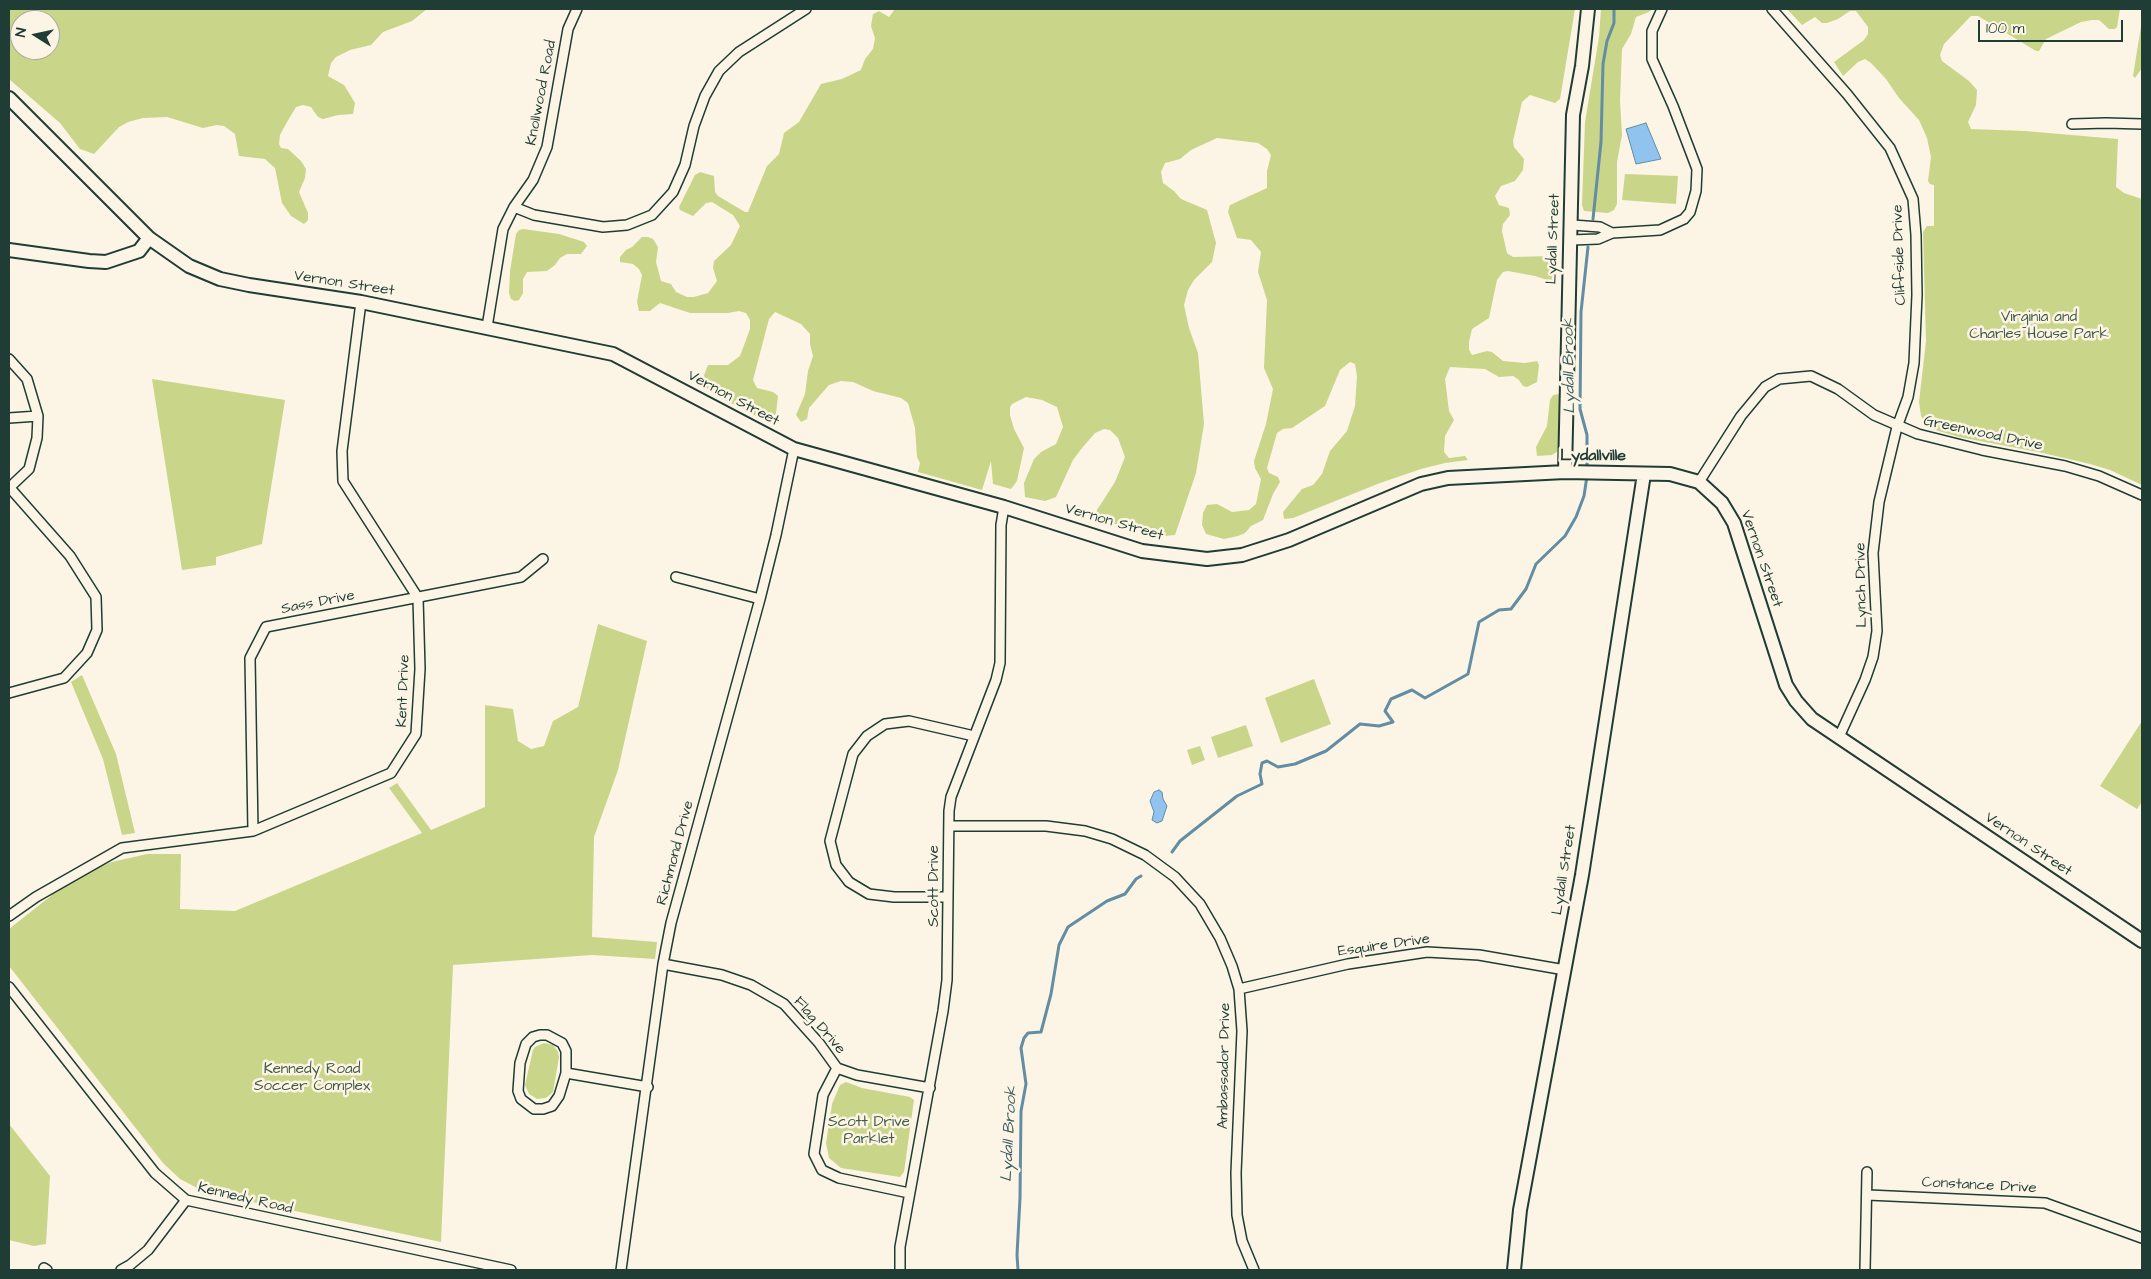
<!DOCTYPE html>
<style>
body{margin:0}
#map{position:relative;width:2151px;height:1279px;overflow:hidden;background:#fcf5e5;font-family:"Architects Daughter",sans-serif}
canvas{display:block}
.frame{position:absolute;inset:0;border:10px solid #1f3d34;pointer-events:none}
.north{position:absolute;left:10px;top:10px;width:50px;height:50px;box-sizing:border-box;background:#fcf5e5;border:1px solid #a4ab9e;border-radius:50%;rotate:280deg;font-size:14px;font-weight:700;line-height:20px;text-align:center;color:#1f3d34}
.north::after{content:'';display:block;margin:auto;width:18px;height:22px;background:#1f3d34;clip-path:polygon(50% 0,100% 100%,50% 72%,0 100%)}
.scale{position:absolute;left:1978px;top:20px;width:145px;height:22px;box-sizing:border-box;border:2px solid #1f3d34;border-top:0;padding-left:6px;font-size:15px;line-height:18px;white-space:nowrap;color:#1f3d34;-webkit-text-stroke:4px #fcf5e5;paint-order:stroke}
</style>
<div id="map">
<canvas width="2151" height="1279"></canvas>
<div class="frame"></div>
<div class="north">N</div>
<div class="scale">100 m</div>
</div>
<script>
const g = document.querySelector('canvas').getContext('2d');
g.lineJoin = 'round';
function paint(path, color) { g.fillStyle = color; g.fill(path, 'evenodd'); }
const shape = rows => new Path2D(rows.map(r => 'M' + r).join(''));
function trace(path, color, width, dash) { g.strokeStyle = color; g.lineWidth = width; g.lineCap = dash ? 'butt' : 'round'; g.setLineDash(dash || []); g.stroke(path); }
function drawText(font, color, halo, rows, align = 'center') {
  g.font = font + ' "Architects Daughter",sans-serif'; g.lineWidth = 5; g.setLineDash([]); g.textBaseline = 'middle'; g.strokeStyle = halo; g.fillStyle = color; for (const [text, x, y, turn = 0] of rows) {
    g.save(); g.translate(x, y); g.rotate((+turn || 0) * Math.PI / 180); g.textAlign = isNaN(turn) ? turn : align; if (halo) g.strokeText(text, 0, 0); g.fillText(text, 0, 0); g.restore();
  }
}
const green = shape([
 [9,9,427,9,412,21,383,32,371,45,350,50,336,57,331,63,328,76,344,85,349,93,355,103,353,114,338,115,323,119,318,117,311,107,303,105,296,107,287,122,280,135,279,144,281,148,288,149,301,161,306,169,305,178,299,192,308,213,308,220,304,224,291,216,282,203,275,168,265,159,239,156,235,134,224,126,217,125,203,128,167,117,143,118,128,122,119,127,94,154,80,149,60,123,9,79],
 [20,20,50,20,50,50,20,50],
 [895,9,1575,9,1560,99,1555,103,1530,95,1522,102,1513,141,1514,147,1524,159,1523,170,1515,181,1501,186,1495,196,1499,205,1509,208,1510,215,1503,224,1502,231,1507,253,1513,257,1552,256,1555,262,1554,279,1550,281,1535,276,1508,271,1503,272,1497,280,1489,318,1472,329,1469,342,1469,350,1472,355,1487,351,1492,352,1503,361,1525,363,1537,361,1539,365,1537,382,1527,387,1523,386,1519,380,1513,376,1499,377,1485,369,1450,367,1445,379,1449,411,1454,420,1445,436,1444,452,1449,458,1465,456,1468,460,1445,463,1421,469,1380,483,1293,518,1284,519,1283,512,1302,489,1313,485,1322,474,1330,451,1347,431,1355,406,1357,376,1355,364,1350,362,1340,370,1325,406,1292,428,1283,429,1277,433,1267,468,1269,473,1278,477,1280,482,1273,494,1263,520,1251,526,1245,533,1238,536,1224,539,1206,534,1202,525,1203,513,1207,505,1217,504,1232,512,1249,510,1256,504,1261,479,1255,468,1254,461,1266,424,1273,389,1264,368,1267,300,1258,272,1261,252,1251,240,1237,238,1228,212,1230,205,1267,188,1267,171,1271,155,1267,149,1258,143,1217,138,1191,150,1180,159,1165,163,1161,172,1163,183,1174,191,1181,199,1207,210,1216,243,1212,262,1194,280,1188,290,1184,305,1189,328,1198,353,1204,424,1196,473,1175,535,1164,536,1127,525,1105,523,1096,517,1097,510,1115,482,1125,457,1118,438,1110,430,1104,429,1095,433,1082,448,1073,460,1056,497,1045,501,1025,497,1024,483,1034,459,1041,452,1056,444,1063,427,1057,407,1042,400,1026,397,1012,404,1010,407,1010,415,1014,429,1024,448,1017,481,1011,489,993,484,991,461,982,490,918,472,920,463,917,457,915,428,908,403,901,398,873,391,853,382,841,381,829,385,809,408,807,419,801,422,796,415,805,394,808,371,813,356,810,344,810,334,801,324,775,312,769,319,753,380,757,388,773,392,778,396,775,422,772,423,761,419,744,409,716,396,704,386,703,378,708,365,728,365,740,356,750,329,750,320,746,313,739,311,728,313,690,313,660,303,650,311,639,311,637,302,642,275,639,269,633,264,620,262,620,257,626,250,632,247,642,237,648,237,653,239,658,247,656,262,661,281,671,284,676,292,687,297,694,297,708,293,717,281,713,268,714,261,731,245,740,226,733,215,712,202,706,203,693,216,680,210,679,207,695,175,700,172,714,176,715,192,718,196,745,212,748,212,767,166,779,154,784,133,799,122,821,84,842,79,861,70,865,59,873,49,875,38,871,26,873,14,879,11,889,17],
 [1601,9,1652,9,1649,12,1636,17,1631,34,1622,49,1620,101,1622,135,1617,162,1617,204,1614,210,1608,213,1584,211,1582,205,1585,122,1599,37],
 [1787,9,2120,9,2117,27,2115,29,2109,29,2099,20,2092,20,2081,22,2046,39,2039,51,2036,51,1978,16,1971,16,1944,44,1940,55,1942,61,1969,81,1977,90,1976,105,1968,122,1971,129,2025,131,2118,139,2116,187,2124,193,2142,199,2142,485,2110,470,2090,464,2043,453,1959,437,1932,429,1926,425,1921,416,1919,402,1926,341,1923,232,1927,226,1934,226,1934,185,1930,184,1928,181,1931,157,1927,138,1919,120,1899,98,1886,79,1871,63,1865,59,1858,62,1843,76,1834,62,1864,40,1868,34,1868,27,1856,11,1850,11,1838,19,1827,23,1822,23,1815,17,1802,25],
 [2142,20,2142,68,2135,78,2133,76],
 [1625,174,1678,176,1676,204,1622,200],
 [523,229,559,234,584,242,587,246,581,254,567,254,560,258,555,265,547,271,527,272,523,279,523,293,519,300,515,301,511,299,509,293,510,271,516,234,519,230],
 [152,379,285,400,262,544,216,557,216,565,182,570],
 [1560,394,1560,450,1552,455,1537,456,1536,447,1547,426,1550,400,1553,395],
 [598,624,647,641,618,770,594,837,592,937,657,942,655,959,592,955,453,965,441,1242,215,1194,201,1190,180,1179,163,1163,9,966,9,929,66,884,88,871,112,862,147,854,181,854,180,909,235,911,422,833,389,788,397,783,431,830,485,807,485,705,513,709,518,741,531,749,544,746,553,721,578,707],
 [82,675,116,754,135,833,122,835,103,759,71,682],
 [1314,679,1331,724,1281,743,1265,698],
 [2142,721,2142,802,2137,809,2100,786],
 [1246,725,1253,746,1218,758,1211,737],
 [1200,746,1205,760,1192,765,1187,750],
 [544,1043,553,1045,558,1052,559,1057,553,1092,546,1098,537,1099,529,1094,525,1085,533,1050,535,1047],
 [846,1082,862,1088,910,1097,914,1100,904,1172,900,1177,841,1168,829,1158,826,1143,832,1104,840,1085],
 [9,1124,50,1176,46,1244,34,1246,9,1240]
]);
const water = shape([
 [1646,123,1661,159,1636,164,1626,129,1646,123],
 [1159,790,1162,792,1163,799,1167,806,1162,821,1157,823,1152,820,1154,812,1150,801,1154,792,1159,790]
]);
const stream = shape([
 [1593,219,1601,142,1603,64,1607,41,1614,23,1614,9],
 [1587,469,1587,435,1580,409,1581,312,1588,247],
 [1172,852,1180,841,1237,796,1262,784,1260,774,1262,763,1267,761,1278,767,1295,764,1326,751,1360,724,1379,726,1393,722,1385,711,1391,699,1412,690,1425,698,1468,674,1479,622,1499,610,1511,609,1526,589,1536,564,1565,536,1576,517,1584,496,1587,476],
 [1018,1270,1017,1255,1020,1198,1021,1111,1026,1084,1021,1048,1024,1038,1028,1033,1041,1032,1051,994,1059,945,1068,927,1107,901,1125,894,1136,879,1141,876]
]);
const street = shape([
 [1772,9,1847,94,1890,148,1913,199,1916,235,1917,295,1914,363,1908,397,1897,427,1879,502,1873,553,1877,631,1873,657,1865,680,1839,737],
 [2072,124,2106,123,2142,124],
 [514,207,534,215,603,227,627,225,652,215,673,192,685,165,694,126,705,96,719,71,739,52,806,9],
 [1572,225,1600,227,1612,233],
 [1571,240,1598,239,1612,233,1660,230,1684,219,1690,212,1696,191,1697,169,1673,106,1652,59,1652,31,1662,9],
 [487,327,503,229,514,207,533,180,547,147,568,29,577,9],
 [9,359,27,379,38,416,37,438,29,469,9,488],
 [9,418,38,416],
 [1699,482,1741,416,1765,387,1779,379,1811,376,1838,389,1874,415,1918,434,1982,450,2065,466,2099,476,2142,495],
 [676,577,760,599],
 [9,693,64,678,87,653,97,630,96,597,70,556,10,488],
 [949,826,1046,826,1085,831,1112,839,1145,855,1175,877,1200,904,1220,938,1232,966,1239,989,1242,1031,1236,1173,1237,1215,1242,1241,1254,1270],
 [253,831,250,658,266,627,521,577,543,559],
 [948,897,894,897,869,894,849,882,836,865,830,841,853,754,867,736,885,724,909,721,974,736],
 [9,916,36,897,122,848,253,831,391,773,416,734,420,669,418,598,343,481,342,451,361,302],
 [663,964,722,975,751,985,784,1004,819,1043,837,1068,857,1075,930,1088],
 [9,987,155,1173,186,1200,511,1270],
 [1239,989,1348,964,1427,952,1479,955,1565,970],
 [837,1068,823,1095,814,1154,822,1170,839,1178,909,1193],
 [566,1073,559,1096,552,1106,543,1109,534,1109,521,1099,518,1091,520,1063,526,1044,533,1037,540,1035,547,1035,562,1043,566,1051,566,1073,648,1087],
 [1868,1195,2045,1203,2142,1238],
 [44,1268,47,1270],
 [121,1270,130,1265,148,1250,186,1200],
 [621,1270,663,964,671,923,760,599,776,535,794,449],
 [900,1270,900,1247,943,1011,947,980,949,811,951,797,996,680,1000,663,1001,525,1004,507],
 [1865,1270,1867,1172]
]);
const secondary = shape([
 [9,98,149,238,189,266,220,279,249,285,361,302,613,354,794,449,1004,507,1142,551,1207,559,1242,555,1289,540,1421,484,1448,478,1565,472,1670,474,1699,482,1722,503,1734,523,1786,685,1796,701,1812,719,2142,941],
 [9,250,89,261,106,262,139,251,149,238],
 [1565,472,1573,115,1582,66,1588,9],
 [1514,1270,1520,1210,1582,875,1644,474]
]);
const streetNames = [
 ["Knollwood Road",542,93,-79],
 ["Lydall Street",1554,239,-88],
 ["Cliffside Drive",1900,255,-92],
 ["Vernon Street",344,284,9],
 ["Vernon Street",733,399,28],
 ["Greenwood Drive",1983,434,12],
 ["Vernon Street",1114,523,16],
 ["Vernon Street",1761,559,71],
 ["Lynch Drive",1862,585,-91],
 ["Sass Drive",318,603,-11],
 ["Kent Drive",404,691,-88],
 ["Vernon Street",2028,845,34],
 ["Richmond Drive",676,853,-75],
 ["Lydall Street",1565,870,-81],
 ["Scott Drive",935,886,-90],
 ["Esquire Drive",1384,946,-8],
 ["Flag Drive",819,1026,49],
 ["Ambassador Drive",1225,1066,-89],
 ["Constance Drive",1979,1186,3],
 ["Kennedy Road",245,1199,13]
];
const parkNames = [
 ["Virginia and",2039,318],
 ["Charles House Park",2039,335],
 ["Kennedy Road",312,1070],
 ["Soccer Complex",312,1087],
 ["Scott Drive",869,1123],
 ["Parklet",869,1140]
];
const waterNames = [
 ["Lydall Brook",1570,366,-91],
 ["Lydall Brook",1010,1134,-87]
];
const neighbourhoodNames = [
 ["Lydallville",1593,457]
];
paint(green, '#c9d589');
paint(water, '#90c3ed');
trace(water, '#638da3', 1);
trace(stream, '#638da3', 3);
trace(street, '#1f3d34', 12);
trace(secondary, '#1f3d34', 16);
trace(street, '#fcf5e5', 9);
trace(secondary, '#fcf5e5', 12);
drawText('15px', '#1f3d34', '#fcf5e5', streetNames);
drawText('15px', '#415b45', '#fcf5e5', parkNames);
drawText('italic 16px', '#3b5e62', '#fcf5e5', waterNames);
drawText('bold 16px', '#1f3d34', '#fcf5e5', neighbourhoodNames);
</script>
